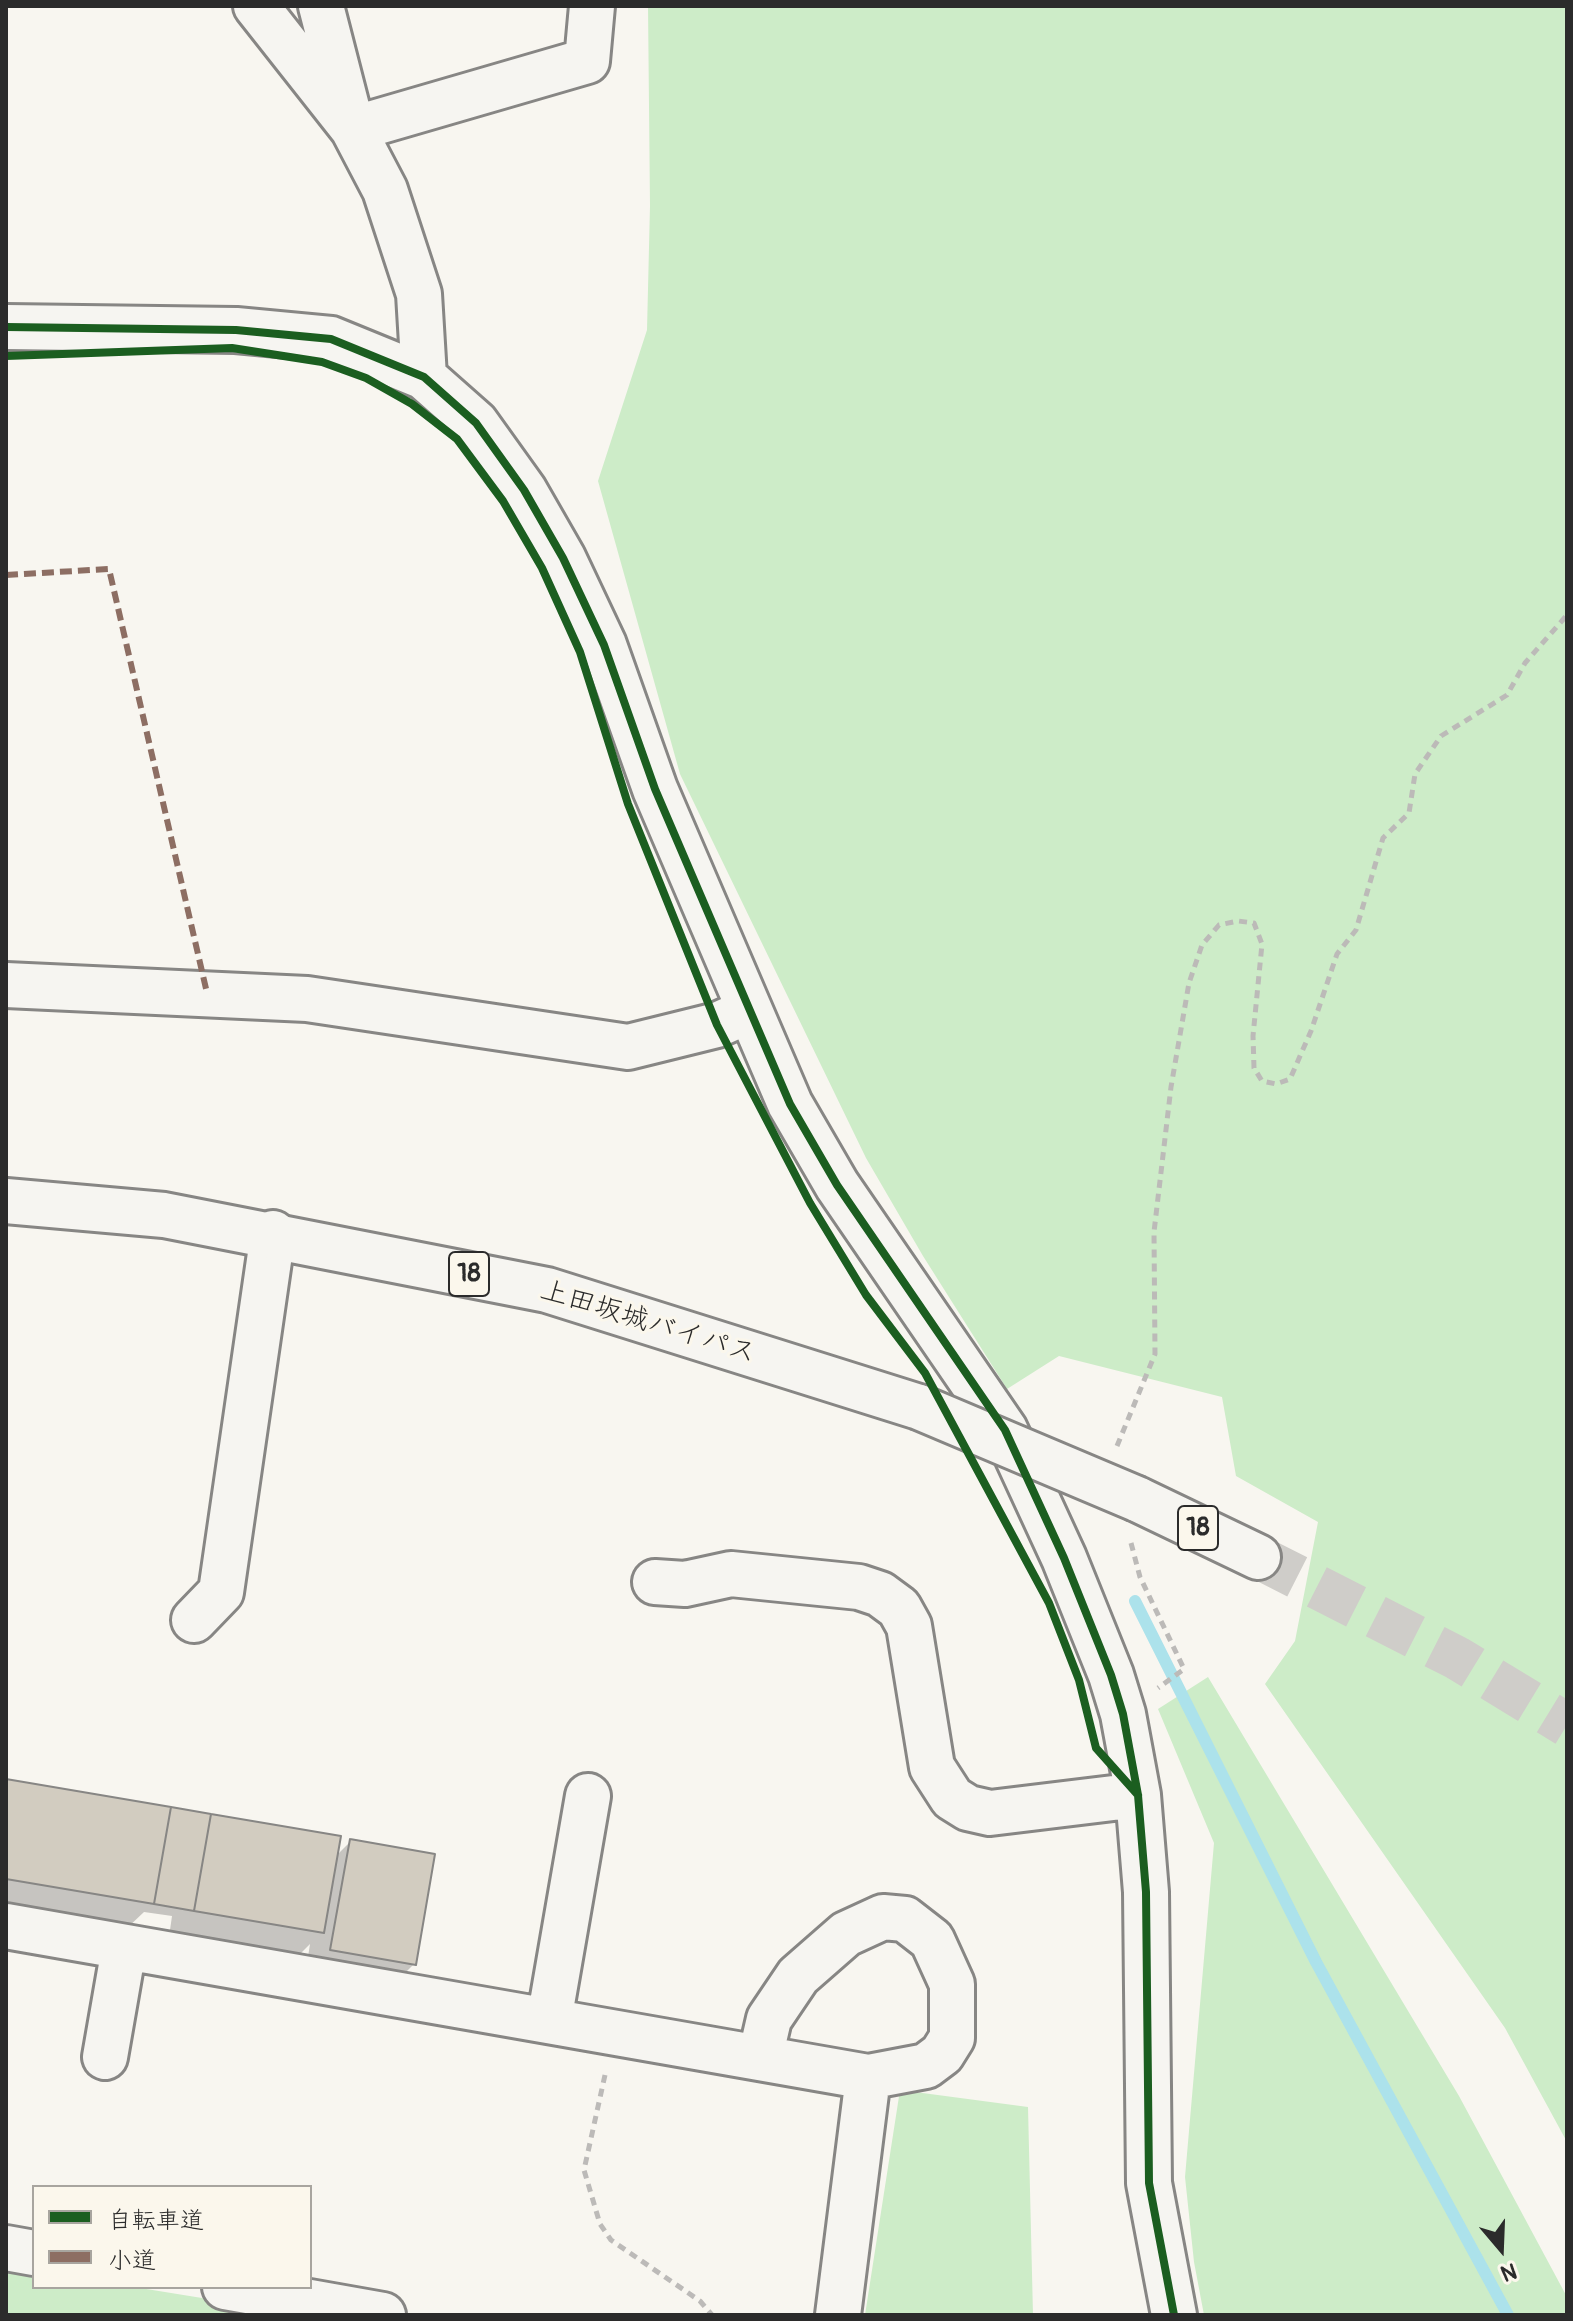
<!DOCTYPE html>
<meta charset="utf-8">
<style>
body{margin:0}
#map{position:relative;width:1573px;height:2321px;overflow:hidden;background:#f8f6f0;font-family:Pangolin,"Klee One",sans-serif}
canvas{display:block}
.frame{position:absolute;inset:0;border:8px solid #2b2b2b;pointer-events:none}
.legend{position:absolute;left:32px;top:2185px;width:280px;height:104px;box-sizing:border-box;background:#fbf7ec;border:2px solid #a8a59f;margin:0;padding:10px 14px;list-style:none;font-size:24px;color:#2b2b2b}
.legend li{display:flex;align-items:center;gap:16px;height:40px}
.legend b{width:40px;border:2px solid #a8a59f}
.north{position:absolute;left:1461px;top:2209px;width:80px;height:80px;-webkit-text-stroke:6px #fbf7ec;paint-order:stroke;rotate:161deg;font-size:22px;font-weight:700;line-height:32px;text-align:center;color:#2b2b2b}
.north::after{content:'';display:block;margin:auto;width:28px;height:36px;background:#2b2b2b;clip-path:polygon(50% 0,100% 100%,50% 72%,0 100%)}
</style>
<div id="map">
<canvas width="1573" height="2321"></canvas>
<div class="frame"></div>
<ul class="legend">
<li><b style="height:10px;background:#1b5e20"></b>自転車道</li>
<li><b style="height:10px;background:#8d6e63"></b>小道</li>
</ul>
<div class="north">N</div>
</div>
<script>
const g = document.querySelector('canvas').getContext('2d');
g.lineJoin = 'round';
function paint(path, color) { g.fillStyle = color; g.fill(path, 'evenodd'); }
const shape = rows => new Path2D(rows.map(r => 'M' + r).join(''));
function trace(path, color, width, dash) { g.strokeStyle = color; g.lineWidth = width; g.lineCap = dash ? 'butt' : 'round'; g.setLineDash(dash || []); g.stroke(path); }
function drawText(font, color, halo, rows, align = 'center') {
  g.font = font + ' Pangolin,"Klee One",sans-serif'; g.lineWidth = 6; g.setLineDash([]); g.textBaseline = 'middle'; g.strokeStyle = halo; g.fillStyle = color; for (const [text, x, y, turn = 0] of rows) {
    g.save(); g.translate(x, y); g.rotate((+turn || 0) * Math.PI / 180); g.textAlign = isNaN(turn) ? turn : align; if (halo) g.strokeText(text, 0, 0); g.fillText(text, 0, 0); g.restore();
  }
}
const green = shape([
 [648,6,1567,6,1567,2142,1505,2028,1265,1684,1295,1641,1318,1522,1236,1476,1222,1397,1059,1356,1007,1389,923,1256,866,1158,680,774,598,481,647,330,650,206],
 [1208,1677,1459,2096,1567,2297,1567,2315,1204,2315,1194,2262,1185,2177,1214,1843,1158,1709],
 [900,2090,1028,2107,1033,2315,865,2315],
 [6,2266,34,2271,34,2287,134,2287,307,2315,6,2315]
]);
const shadow = shape([
 [6,1781,335,1857,351,1841,414,1964,387,1991,305,1976,310,1944,295,1959,169,1937,172,1916,144,1912,125,1930,6,1909]
]);
const stream = shape([
 [1135,1601,1316,1962,1508,2315]
]);
const building = shape([
 [6,1779,171,1807,154,1904,6,1879,6,1779],
 [171,1807,211,1814,194,1911,154,1904,171,1807],
 [211,1814,341,1836,324,1933,194,1911,211,1814],
 [350,1839,435,1854,416,1965,330,1950,350,1839]
]);
const highwayTunnel = shape([
 [1258,1557,1457,1658,1567,1725]
]);
const path = shape([
 [1117,1446,1155,1354,1154,1232,1171,1087,1189,983,1202,945,1219,925,1238,921,1254,923,1262,944,1253,1036,1254,1068,1262,1081,1276,1084,1290,1079,1311,1031,1337,954,1356,930,1383,838,1409,813,1415,774,1441,736,1507,695,1525,663,1567,615],
 [1131,1543,1140,1577,1184,1669,1158,1688],
 [605,2075,584,2170,600,2224,611,2240,700,2301,712,2315]
]);
const minor = shape([
 [256,6,353,129,385,190,419,294,424,377],
 [321,6,349,115],
 [353,129,587,61,592,6],
 [6,327,236,330,331,339,424,377,476,423,524,490,563,558,604,645,655,789,790,1104,837,1185,1005,1430,1064,1558,1111,1675,1123,1714,1138,1795,1146,1892,1149,2183,1174,2315],
 [6,985,307,999,628,1047,717,1025,748,1011],
 [655,1582,685,1584,731,1574,859,1587,880,1594,899,1608,909,1626,932,1767,952,1798,968,1808,990,1813,1138,1795],
 [194,1620,221,1592,273,1233],
 [6,1926,868,2077,926,2066,942,2054,952,2038,952,1984,932,1940,905,1919,883,1917,846,1934,798,1976,769,2019,760,2058],
 [549,2021,588,1796],
 [105,2057,124,1948],
 [6,2248,34,2253],
 [225,2287,383,2315],
 [838,2315,868,2077]
]);
const highway = shape([
 [6,1201,164,1215,547,1290,919,1407],
 [1137,1499,1258,1557]
]);
const highwayBridge = shape([
 [919,1407,1137,1499]
]);
const quiet = shape([
 [6,575,109,569,207,993]
]);
const cycleway = shape([
 [6,327,236,330,331,339,424,377,476,423,524,490,563,558,604,645,655,789,790,1104,837,1185,1005,1430,1064,1558,1111,1675,1123,1714,1138,1795,1146,1892,1149,2183,1174,2315],
 [6,356,232,348,322,362,366,378,412,404,457,439,503,501,542,568,580,652,628,804,717,1025,810,1203,866,1295,925,1373,1049,1603,1079,1680,1096,1748,1138,1795]
]);
const shields = [
 [469,1274,40],
 [1198,1528,40]
];
const shieldNames = [
 ["18",469,1274],
 ["18",1198,1528]
];
const streetNames = [
 ["上田坂城バイパス",648,1323,17]
];
paint(green, '#cdecc8');
paint(shadow, '#0003');
trace(stream, '#ace2eb', 12);
paint(building, '#d2ccc0');
trace(building, '#878684', 2);
trace(highwayTunnel, '#cfcdc9', 44, [44, 22]);
trace(minor, '#878684', 50);
trace(highway, '#878684', 50);
trace(path, '#bcbab8', 5, [8, 6]);
trace(minor, '#f6f5f1', 44);
trace(highway, '#f6f5f1', 44);
trace(highwayBridge, '#878684', 50, []);
trace(highwayBridge, '#f6f5f1', 44);
trace(quiet, '#8d6e63', 6, [12, 6]);
trace(cycleway, '#1b5e20', 8);
for (const [x, y, w] of shields) { const box = new Path2D(); box.roundRect(x - w / 2, y - 22, w, 44, 6); g.fillStyle = '#fbf7ec'; g.fill(box); trace(box, '#2b2b2b', 2); }
drawText('bold 26px', '#2b2b2b', null, shieldNames);
drawText('28px', '#2b2b2b', '#fbf7ec', streetNames);
</script>
